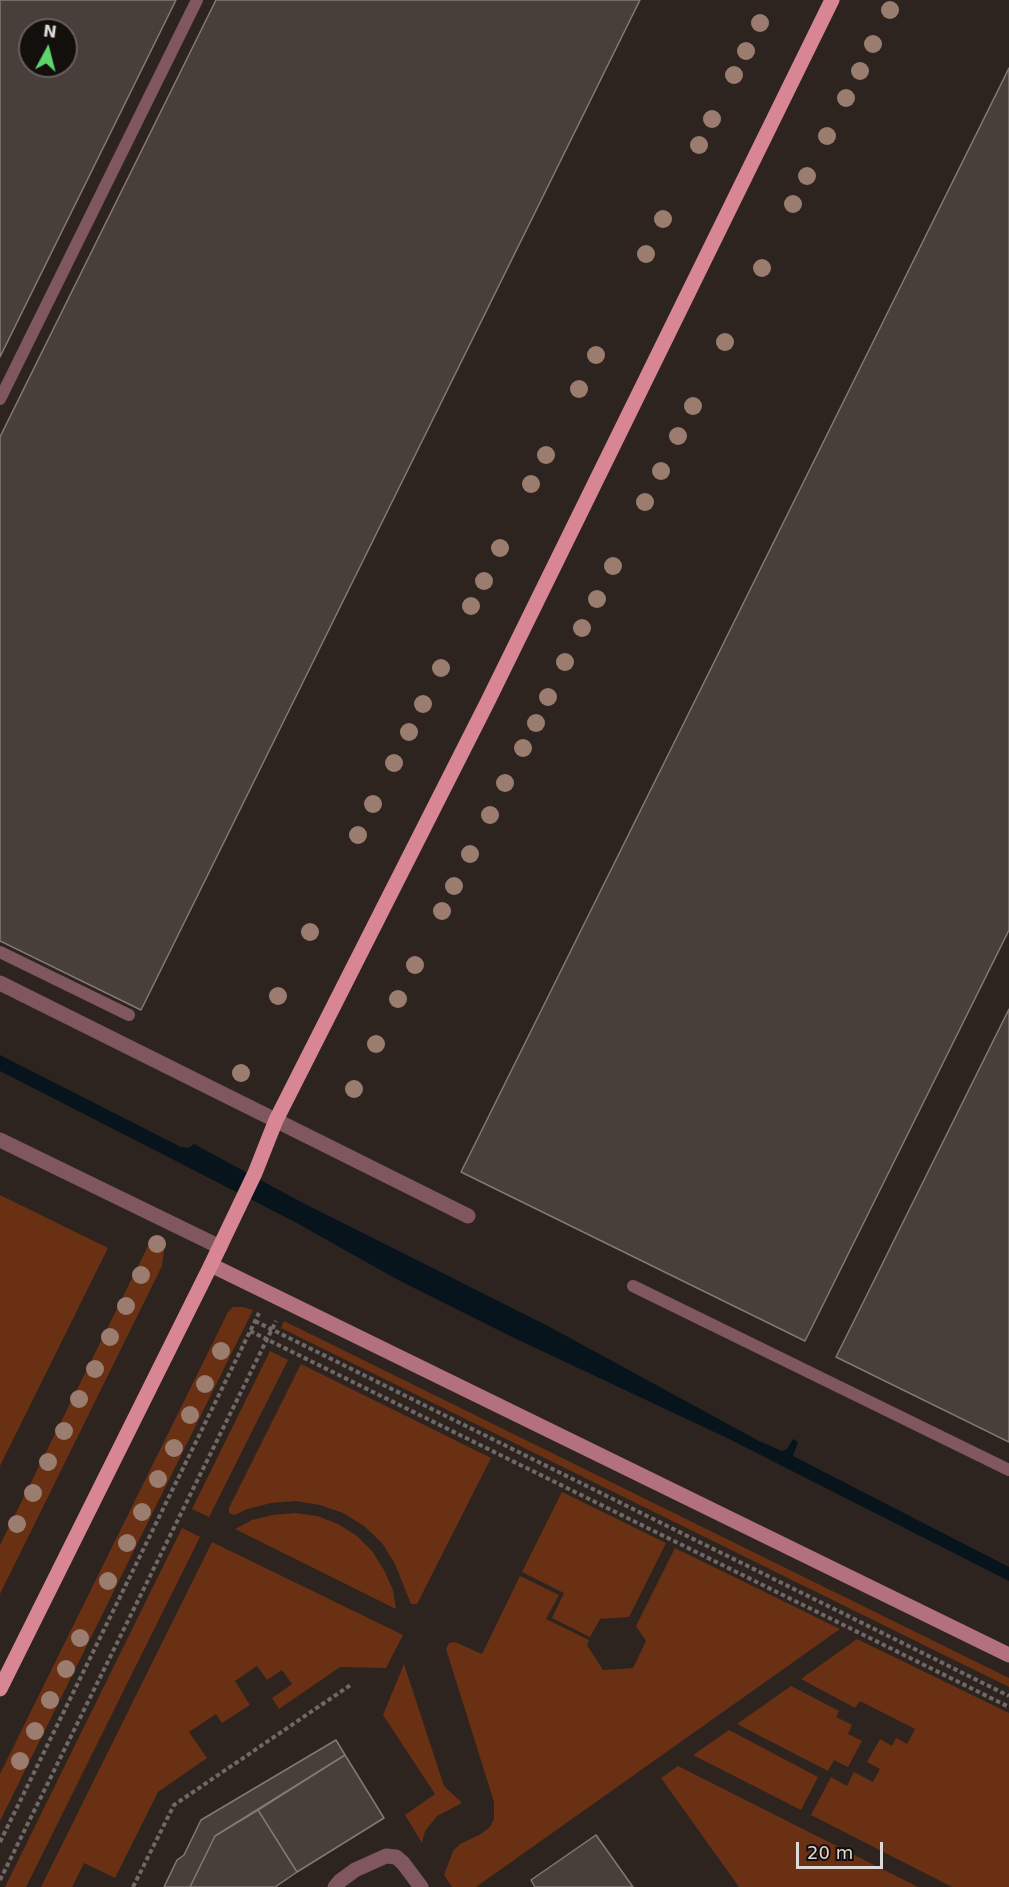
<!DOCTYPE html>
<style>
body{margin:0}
#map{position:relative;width:1009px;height:1887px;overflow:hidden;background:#2d2420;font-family:"DejaVu Sans",sans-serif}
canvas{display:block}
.north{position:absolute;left:18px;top:18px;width:60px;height:60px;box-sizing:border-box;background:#130f0d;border:2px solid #65605d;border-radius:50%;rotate:7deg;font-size:16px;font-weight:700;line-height:24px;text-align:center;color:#dfd9d6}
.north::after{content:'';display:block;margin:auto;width:21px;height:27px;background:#5dd56c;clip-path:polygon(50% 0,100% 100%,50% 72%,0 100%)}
.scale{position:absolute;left:796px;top:1842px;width:87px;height:27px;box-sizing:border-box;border:3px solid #dfd9d6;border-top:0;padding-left:8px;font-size:18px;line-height:21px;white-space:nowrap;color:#dfd9d6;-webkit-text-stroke:4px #130f0d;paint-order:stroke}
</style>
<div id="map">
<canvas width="1009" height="1887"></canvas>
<div class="north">N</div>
<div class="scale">20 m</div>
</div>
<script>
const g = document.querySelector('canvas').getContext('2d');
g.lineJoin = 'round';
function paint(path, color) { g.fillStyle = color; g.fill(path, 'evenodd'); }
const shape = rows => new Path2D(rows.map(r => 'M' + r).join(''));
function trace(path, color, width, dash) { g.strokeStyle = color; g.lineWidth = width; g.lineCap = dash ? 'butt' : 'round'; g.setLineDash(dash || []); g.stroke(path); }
const green = shape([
 [0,1195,108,1248,0,1466],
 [151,1240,160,1245,164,1250,162,1266,0,1594,0,1545],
 [233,1307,243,1307,253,1310,0,1821,0,1774,228,1312],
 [284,1321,1009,1678,1009,1687,281,1328],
 [270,1351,288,1360,209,1517,192,1509],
 [301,1364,491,1458,417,1604,411,1604,395,1564,382,1543,364,1526,343,1513,320,1505,296,1501,271,1503,247,1509,235,1515,229,1513,229,1508],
 [562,1492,666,1543,629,1617,600,1619,590,1637,552,1618,564,1593,522,1572],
 [295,1513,317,1516,338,1524,357,1536,372,1551,384,1570,393,1590,396,1609,235,1529,252,1520,273,1515],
 [182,1528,200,1537,26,1887,5,1887],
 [212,1542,403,1635,386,1668,340,1667,279,1709,272,1698,292,1684,282,1670,267,1680,257,1666,235,1681,250,1705,222,1723,216,1714,189,1732,207,1758,158,1792,115,1878,84,1863,72,1887,41,1887],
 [675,1548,840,1629,476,1887,452,1887,444,1875,453,1851,460,1844,481,1834,490,1827,494,1819,494,1802,446,1649,449,1643,455,1642,482,1654,520,1576,559,1595,546,1619,589,1640,587,1645,603,1670,633,1668,646,1641,636,1626],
 [857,1639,1009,1713,1009,1887,952,1887,811,1815,831,1777,847,1786,854,1772,873,1782,880,1769,867,1762,880,1739,892,1746,896,1738,907,1744,915,1729,860,1701,855,1708,801,1679],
 [404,1664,444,1786,462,1803,437,1816,425,1831,422,1843,405,1815,435,1794,383,1715],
 [791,1686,839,1711,836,1717,852,1725,848,1734,862,1741,848,1767,834,1760,828,1771,737,1724],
 [729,1730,818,1777,801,1810,693,1755],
 [678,1766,918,1887,739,1887,661,1778]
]);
const water = shape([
 [0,1055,181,1147,189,1148,194,1144,303,1203,548,1326,759,1441,782,1451,787,1449,793,1439,798,1442,793,1456,1009,1567,1009,1581,727,1438,510,1336,400,1281,295,1222,0,1071]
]);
const building = shape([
 [0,0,176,0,0,357,0,0],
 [30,30,66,30,66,66,30,66,30,30],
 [216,0,640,0,141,1010,0,941,0,437,216,0],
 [1009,68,1009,930,805,1341,461,1172,1009,68],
 [1009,1009,1009,1442,836,1357,1009,1009],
 [336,1740,345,1755,215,1836,190,1887,164,1887,177,1860,184,1855,201,1820,336,1740],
 [345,1755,384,1818,297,1872,258,1810,345,1755],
 [258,1810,297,1872,275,1887,190,1887,215,1836,258,1810],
 [596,1835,633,1887,535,1887,531,1880,596,1835]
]);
const path = shape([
 [255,1321,1009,1696],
 [250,1331,1009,1707],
 [0,1842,259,1313],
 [0,1880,276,1321],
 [133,1887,174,1805,352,1684]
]);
const lane = shape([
 [0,399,197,0],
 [0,952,129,1015],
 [633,1286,1009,1470]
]);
const street = shape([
 [0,983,468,1216],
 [0,1140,220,1247],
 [335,1887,340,1881,355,1870,386,1856,396,1857,403,1863,421,1887]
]);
const secondary = shape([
 [211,1265,1009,1655]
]);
const primary = shape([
 [0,1689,211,1265,255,1173,276,1120,487,703,832,0]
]);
const trees = [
 [890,10],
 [760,23],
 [873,44],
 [746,51],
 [860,71],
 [734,75],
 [846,98],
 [712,119],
 [827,136],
 [699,145],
 [807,176],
 [793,204],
 [663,219],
 [646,254],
 [762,268],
 [725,342],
 [596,355],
 [579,389],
 [693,406],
 [678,436],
 [546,455],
 [661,471],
 [531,484],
 [645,502],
 [500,548],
 [613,566],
 [484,581],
 [597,599],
 [471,606],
 [582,628],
 [565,662],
 [441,668],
 [548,697],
 [423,704],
 [536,723],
 [409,732],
 [523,748],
 [394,763],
 [505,783],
 [373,804],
 [490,815],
 [358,835],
 [470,854],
 [454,886],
 [442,911],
 [310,932],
 [415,965],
 [278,996],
 [398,999],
 [376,1044],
 [241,1073],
 [354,1089],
 [157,1244],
 [141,1275],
 [126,1306],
 [110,1337],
 [221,1351],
 [95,1369],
 [205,1384],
 [79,1399],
 [190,1415],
 [64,1431],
 [174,1448],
 [48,1462],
 [158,1479],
 [33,1493],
 [142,1512],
 [17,1524],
 [127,1543],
 [108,1581],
 [80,1638],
 [66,1669],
 [50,1700],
 [35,1731],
 [20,1761]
];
paint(green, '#693013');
paint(water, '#08141c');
paint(building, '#483e3a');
trace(building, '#847974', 1.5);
trace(path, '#706865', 4, [4.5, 3]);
trace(lane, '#80575e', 12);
trace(street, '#80575e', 15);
trace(secondary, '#b2717c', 15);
trace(primary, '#d98694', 15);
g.fillStyle = '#9a7d6f';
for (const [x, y] of trees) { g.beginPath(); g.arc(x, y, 9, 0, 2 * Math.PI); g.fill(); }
</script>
